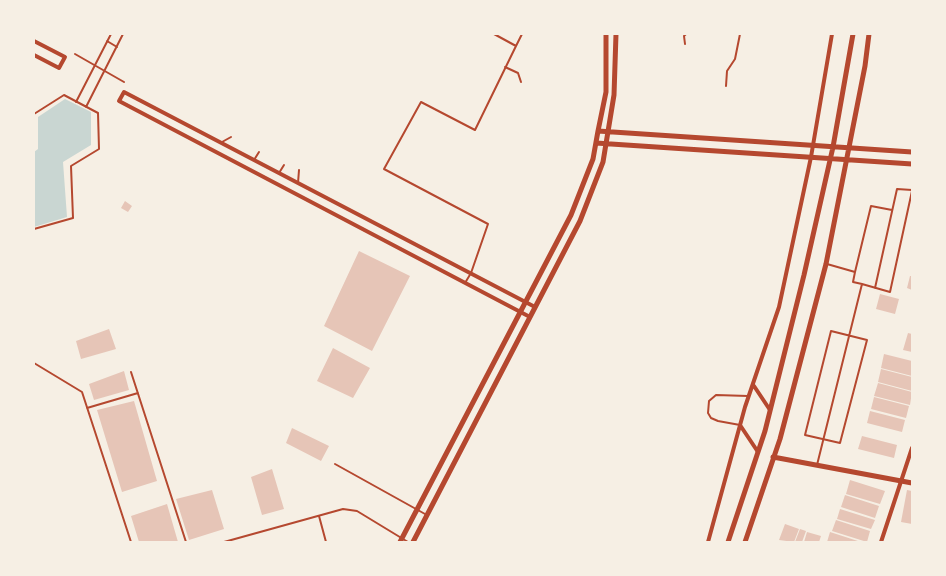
<!DOCTYPE html>
<style>
body{margin:0}
#map{position:relative;width:946px;height:576px;overflow:hidden;background:#f6efe4;font-family:"Asap Condensed",sans-serif}
canvas{display:block}
.frame{position:absolute;inset:0;border:35px solid #f6efe4;pointer-events:none}
</style>
<div id="map">
<canvas width="946" height="576"></canvas>
<div class="frame"></div>
</div>
<script>
const g = document.querySelector('canvas').getContext('2d');
g.lineJoin = 'round';
function paint(path, color) { g.fillStyle = color; g.fill(path, 'evenodd'); }
const shape = rows => new Path2D(rows.map(r => 'M' + r).join(''));
function trace(path, color, width, dash) { g.strokeStyle = color; g.lineWidth = width; g.lineCap = dash ? 'butt' : 'round'; g.setLineDash(dash || []); g.stroke(path); }
const water = shape([
 [65,99,91,112,91,145,63,162,67,217,34,227,34,152,38,149,38,117]
]);
const building = shape([
 [125,201,132,206,128,212,121,208],
 [359,251,410,276,372,351,324,326],
 [910,276,912,276,912,290,907,288],
 [880,294,899,299,895,314,876,309],
 [109,329,116,349,81,359,76,341],
 [908,333,912,334,912,352,903,350],
 [333,348,370,368,353,398,317,381],
 [884,354,912,361,912,376,881,368],
 [881,369,912,377,912,391,878,382],
 [124,371,129,390,94,400,89,384],
 [878,383,912,392,910,405,874,396],
 [874,397,909,406,906,418,871,409],
 [134,401,157,481,122,492,97,410],
 [870,411,905,420,902,432,867,423],
 [292,428,329,446,321,461,286,443],
 [862,436,897,445,894,458,858,449],
 [272,469,284,509,262,515,251,477],
 [850,480,885,491,880,504,846,494],
 [212,490,224,529,189,540,176,499],
 [907,490,912,491,912,524,901,522],
 [845,495,879,506,875,518,841,507],
 [167,504,178,542,139,542,131,516],
 [840,509,875,520,871,529,837,519],
 [836,520,870,531,867,542,832,531],
 [785,524,799,529,794,542,779,540],
 [800,529,806,531,802,542,795,542],
 [807,532,821,536,819,542,804,542],
 [830,532,861,542,827,542]
]);
const path = shape([
 [107,41,117,47],
 [685,44,684,36,686,34],
 [75,54,124,82],
 [726,86,727,71,735,59,740,34],
 [76,102,111,34],
 [86,107,123,34],
 [34,114,64,95,98,113,99,149,71,166,73,218,34,229]
]);
const service = shape([
 [516,46,522,34],
 [505,67,518,73,521,82],
 [222,142,231,137],
 [254,160,259,152],
 [279,173,284,165],
 [298,183,299,170],
 [855,272,871,206,892,210],
 [465,283,471,273,488,224,384,169,421,102,475,130,516,46,494,34],
 [862,284,890,292,912,191],
 [875,288,897,189,912,190],
 [831,331,867,340,840,443,805,435,831,331],
 [34,363,82,392,131,542],
 [131,372,186,542],
 [87,408,138,393],
 [740,425,718,421,711,418,708,413,709,401,716,395,748,396],
 [335,464,425,514],
 [817,465,862,284,853,282,855,272,827,264],
 [319,516,326,542],
 [224,542,343,509,357,511,408,542]
]);
const minor = shape([
 [34,41,65,57,59,68,34,55],
 [530,317,119,101,124,92,535,307],
 [754,386,770,410],
 [740,425,758,452],
 [708,542,745,407,779,307,811,157,832,34],
 [881,542,912,448]
]);
const tertiary = shape([
 [598,131,912,152],
 [596,143,912,164],
 [773,457,912,483],
 [400,542,571,215,593,159,598,131,606,92,606,34],
 [413,542,580,221,603,162,614,95,616,34],
 [728,542,765,431,804,275,833,147,853,34],
 [745,542,780,439,826,264,865,66,869,34]
]);
paint(water, '#c9d6d2');
paint(building, '#e6c5b7');
trace(path, '#b5482f', 2);
trace(service, '#b5482f', 2);
trace(minor, '#b5482f', 4);
trace(tertiary, '#b5482f', 5);
</script>
